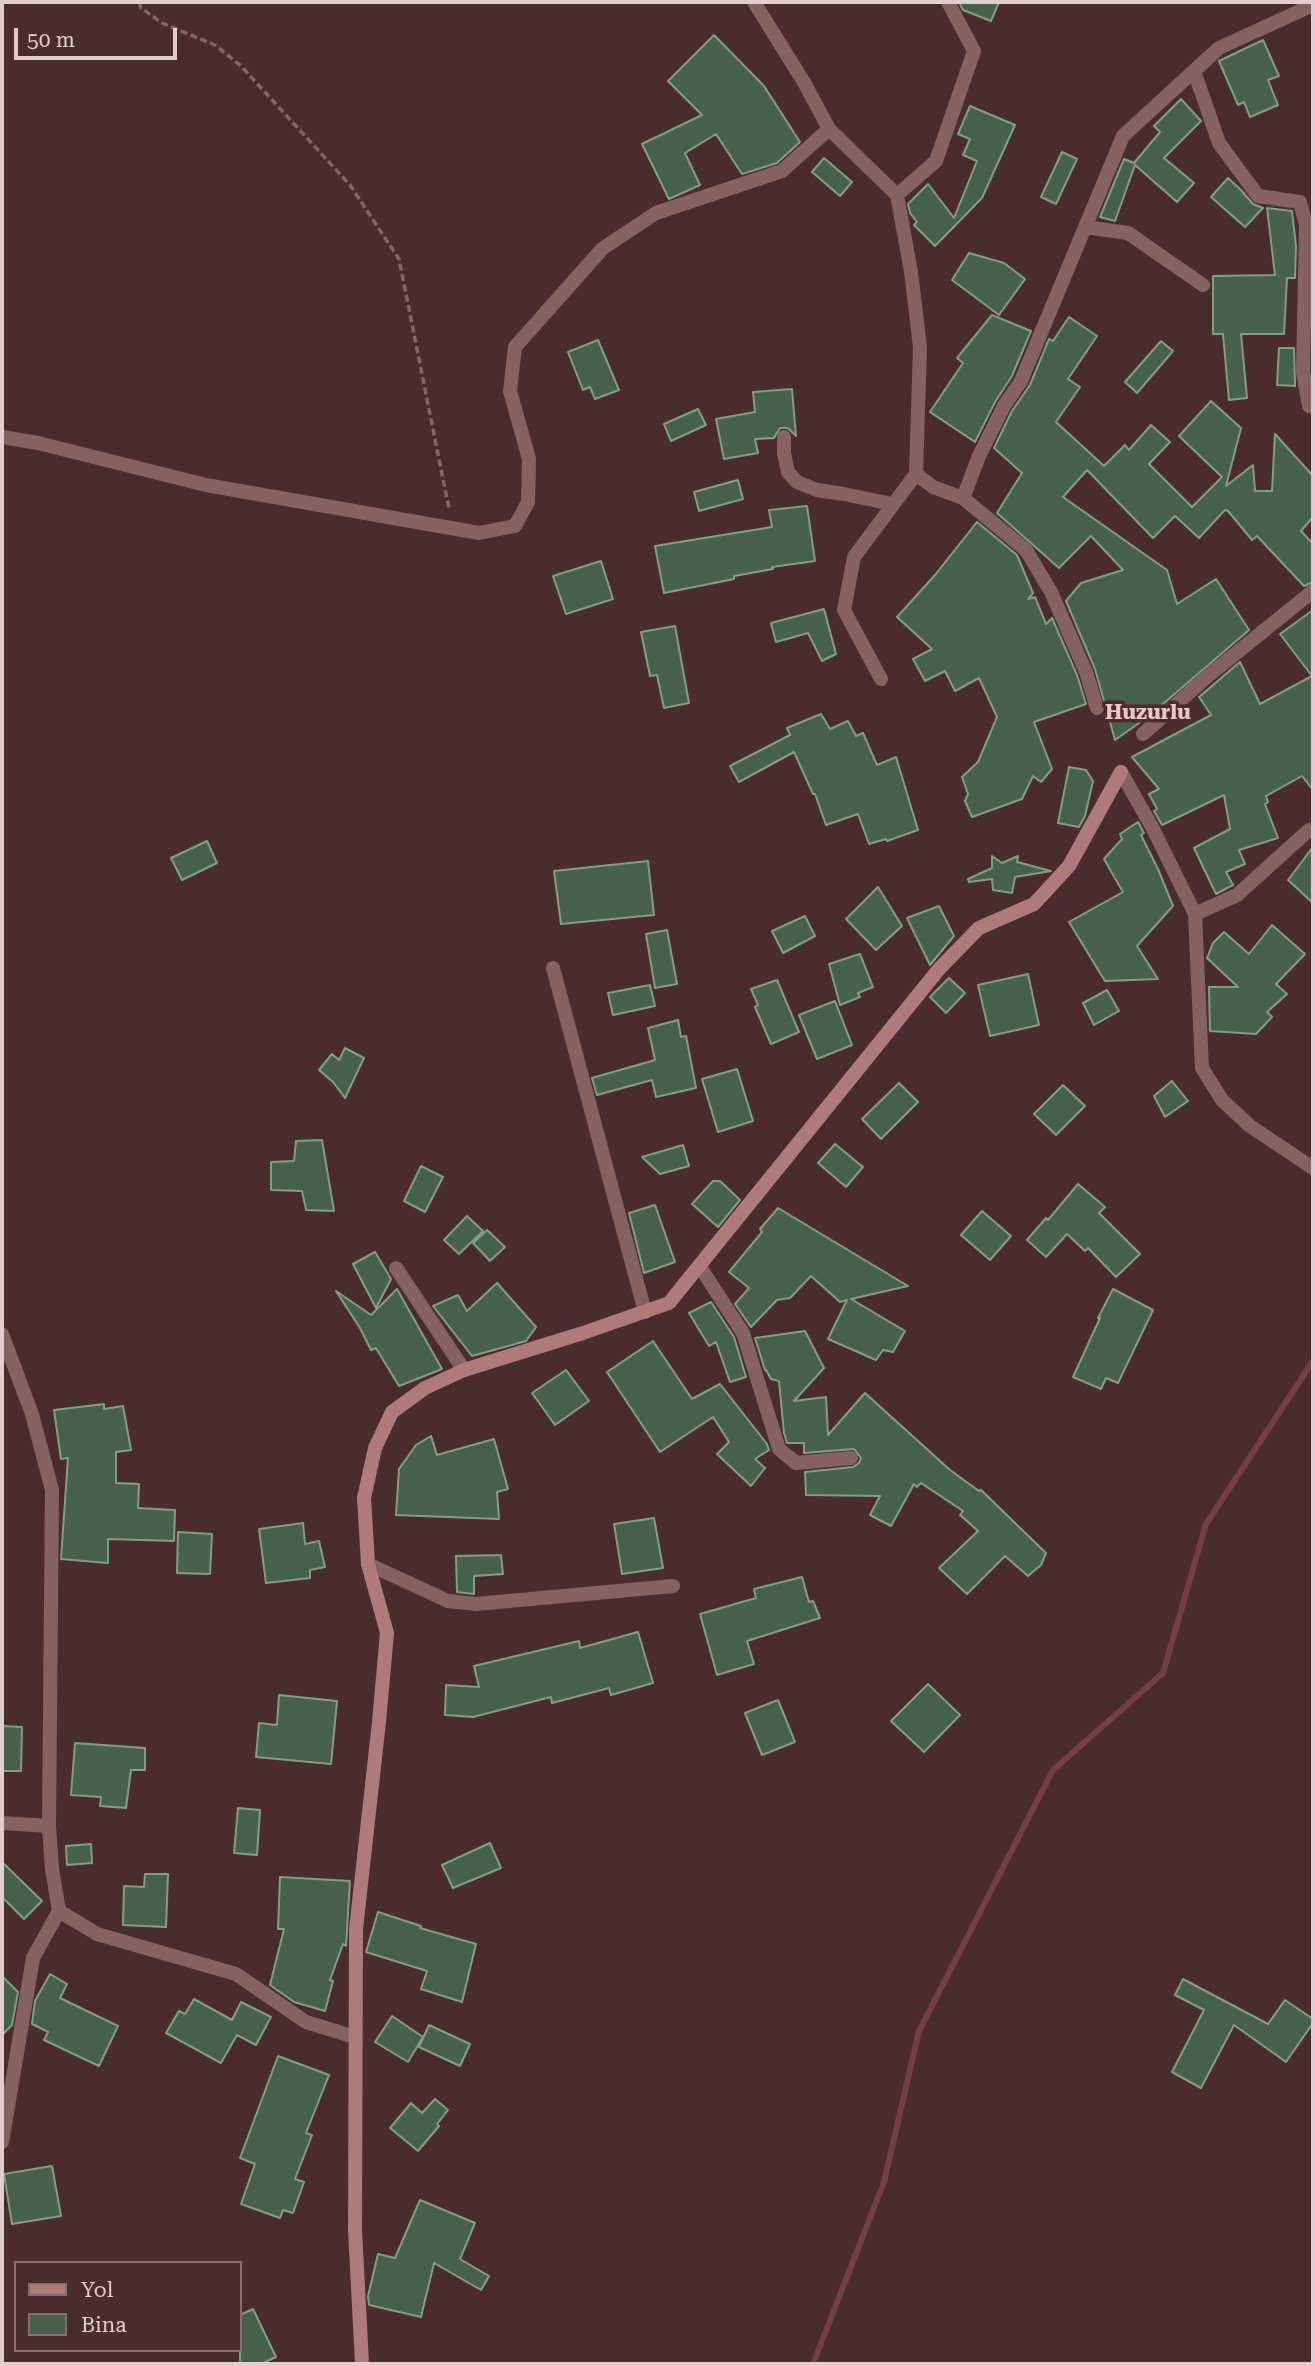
<!DOCTYPE html>
<style>
body{margin:0}
#map{position:relative;width:1315px;height:2366px;overflow:hidden;background:#4b2c2d;font-family:"Roboto Serif",serif}
canvas{display:block}
.frame{position:absolute;inset:0;border:4px solid #e2cece;pointer-events:none}
.legend{position:absolute;left:14px;top:2261px;width:228px;height:91px;box-sizing:border-box;background:#4b2c2d;border:2px solid #876d6d;margin:0;padding:9px 12px;list-style:none;font-size:21px;color:#e2cece}
.legend li{display:flex;align-items:center;gap:14px;height:35px}
.legend b{width:35px;border:2px solid #876d6d}
.scale{position:absolute;left:14px;top:28px;width:163px;height:32px;box-sizing:border-box;border:4px solid #e2cece;border-top:0;padding-left:9px;font-size:21px;line-height:24px;white-space:nowrap;color:#e2cece;-webkit-text-stroke:5px #4b2c2d;paint-order:stroke}
</style>
<div id="map">
<canvas width="1315" height="2366"></canvas>
<div class="frame"></div>
<ul class="legend">
<li><b style="height:9px;background:#af7a7a"></b>Yol</li>
<li><b style="height:19px;background:#47604c"></b>Bina</li>
</ul>
<div class="scale">50 m</div>
</div>
<script>
const g = document.querySelector('canvas').getContext('2d');
g.lineJoin = 'round';
const shape = rows => new Path2D(rows.map(r => 'M' + r).join(''));
function trace(path, color, width, dash) { g.strokeStyle = color; g.lineWidth = width; g.lineCap = dash ? 'butt' : 'round'; g.setLineDash(dash || []); g.stroke(path); }
function paint(path, color) { g.fillStyle = color; g.fill(path, 'evenodd'); }
function drawText(font, color, halo, rows, align = 'center') {
  g.font = font + ' "Roboto Serif",serif'; g.lineWidth = 7; g.setLineDash([]); g.textBaseline = 'middle'; g.strokeStyle = halo; g.fillStyle = color; for (const [text, x, y, turn = 0] of rows) {
    g.save(); g.translate(x, y); g.rotate((+turn || 0) * Math.PI / 180); g.textAlign = isNaN(turn) ? turn : align; if (halo) g.strokeText(text, 0, 0); g.fillText(text, 0, 0); g.restore();
  }
}
const stream = shape([
 [813,2364,884,2182,919,2031,1053,1770,1163,1673,1206,1524,1313,1361]
]);
const building = shape([
 [959,2,999,2,991,21,963,10,959,2],
 [714,35,764,86,800,142,777,163,742,174,716,134,685,153,700,185,669,199,642,144,702,115,668,81,714,35],
 [1263,40,1279,76,1268,80,1278,105,1250,117,1244,102,1238,105,1219,61,1263,40],
 [1181,99,1201,121,1164,158,1194,183,1177,202,1135,165,1115,221,1100,217,1124,159,1134,163,1160,132,1154,126,1181,99],
 [970,106,1015,125,982,198,935,246,914,225,917,222,910,213,908,204,928,184,954,218,977,161,963,155,970,139,958,134,970,106],
 [1062,152,1077,159,1056,204,1041,197,1062,152],
 [824,158,852,182,840,196,812,172,824,158],
 [1228,178,1241,190,1253,204,1263,208,1245,227,1211,197,1228,178],
 [1267,208,1292,211,1296,246,1295,278,1287,278,1284,334,1241,334,1247,398,1229,400,1223,334,1213,334,1213,276,1275,275,1267,208],
 [969,253,1004,263,1025,279,999,315,952,280,969,253],
 [992,315,1031,331,1012,376,995,402,975,442,930,412,963,363,957,358,992,315],
 [1069,317,1097,336,1068,379,1080,387,1056,422,1104,466,1125,445,1129,450,1151,425,1170,442,1149,464,1192,507,1222,477,1179,436,1211,401,1241,428,1226,486,1253,465,1255,491,1272,491,1275,434,1313,476,1313,517,1301,531,1313,544,1313,582,1304,586,1257,536,1252,540,1228,511,1225,510,1199,538,1175,516,1153,538,1087,470,1063,497,1167,570,1177,604,1216,579,1249,630,1149,716,1115,740,1095,669,1066,601,1081,583,1123,570,1091,536,1059,568,997,513,1022,473,994,448,1012,411,1030,385,1049,339,1053,341,1069,317],
 [598,340,619,390,595,399,590,387,583,390,568,352,598,340],
 [1161,341,1173,351,1137,393,1125,382,1161,341],
 [1279,348,1294,348,1295,386,1277,385,1279,348],
 [792,389,796,436,788,428,780,428,774,438,755,439,758,453,724,459,716,419,755,412,753,392,792,389],
 [698,409,706,425,671,441,664,424,698,409],
 [738,480,743,499,699,511,694,492,738,480],
 [807,506,815,561,772,567,773,569,734,576,734,579,664,593,655,546,772,527,769,510,807,506],
 [977,522,1017,555,1033,593,1028,599,1035,597,1046,624,1052,618,1077,675,1086,704,1034,722,1052,769,1041,782,1033,776,1022,799,972,817,965,801,968,794,962,777,978,762,997,717,979,678,955,691,945,671,925,681,913,659,932,649,897,617,935,575,977,522],
 [601,561,613,599,566,614,553,576,601,561],
 [824,609,836,654,822,661,808,633,776,642,771,623,824,609],
 [1313,610,1313,790,1302,776,1266,796,1268,802,1265,804,1278,838,1239,850,1245,864,1226,872,1233,885,1216,894,1194,848,1230,829,1224,795,1162,825,1154,811,1157,809,1149,794,1159,789,1132,757,1211,715,1199,697,1240,662,1260,704,1312,676,1280,634,1313,610],
 [675,626,689,703,664,708,657,675,650,676,641,632,675,626],
 [821,714,830,729,848,721,856,736,863,733,877,765,896,757,918,830,887,841,886,839,869,844,858,814,826,825,815,794,813,794,794,752,739,782,730,766,790,735,787,728,821,714],
 [1069,767,1086,770,1093,781,1085,816,1079,827,1058,823,1069,767],
 [1138,822,1144,833,1141,835,1158,869,1173,906,1137,946,1158,979,1105,981,1069,922,1123,892,1104,859,1122,839,1120,834,1138,822],
 [207,841,217,863,182,880,171,858,207,841],
 [1313,847,1313,903,1288,880,1313,847],
 [992,856,1002,863,1018,856,1017,862,1051,871,1015,877,1012,893,993,890,992,879,969,882,968,879,992,868,992,856],
 [648,861,654,915,561,924,554,871,648,861],
 [878,887,902,926,876,950,846,919,878,887],
 [939,906,954,936,930,965,907,918,939,906],
 [805,916,815,936,783,953,772,931,805,916],
 [1272,925,1305,954,1276,984,1287,994,1267,1012,1272,1017,1256,1034,1210,1031,1209,987,1238,987,1207,958,1213,943,1224,932,1249,954,1272,925],
 [667,930,677,984,655,988,646,934,667,930],
 [860,954,873,987,858,993,860,997,840,1005,829,964,860,954],
 [1028,974,1039,1025,990,1036,978,985,1028,974],
 [949,978,965,993,946,1013,930,997,949,978],
 [777,980,799,1032,771,1044,755,1007,758,1005,751,989,777,980],
 [650,985,655,1006,613,1015,608,993,650,985],
 [1107,990,1119,1011,1094,1025,1083,1003,1107,990],
 [835,1001,852,1045,817,1059,799,1015,835,1001],
 [678,1020,681,1037,686,1036,696,1088,656,1097,652,1080,597,1095,592,1078,655,1060,648,1028,678,1020],
 [345,1048,364,1058,345,1098,333,1082,319,1070,332,1054,339,1060,345,1048],
 [737,1069,753,1121,718,1132,702,1079,737,1069],
 [1172,1081,1188,1101,1165,1117,1154,1096,1172,1081],
 [899,1083,918,1102,881,1139,862,1119,899,1083],
 [1063,1085,1085,1106,1056,1135,1034,1114,1063,1085],
 [322,1140,334,1211,306,1210,302,1191,271,1190,271,1162,294,1161,296,1141,322,1140],
 [835,1144,863,1167,846,1187,818,1163,835,1144],
 [683,1145,689,1166,660,1174,642,1157,683,1145],
 [421,1166,443,1177,425,1212,404,1201,421,1166],
 [713,1181,720,1181,740,1200,718,1227,692,1204,713,1181],
 [1078,1184,1105,1207,1099,1213,1140,1254,1116,1277,1088,1248,1085,1251,1067,1234,1046,1257,1027,1240,1046,1218,1048,1220,1078,1184],
 [655,1205,675,1262,644,1273,629,1213,655,1205],
 [778,1208,908,1286,851,1299,905,1331,893,1352,883,1350,876,1360,828,1339,847,1300,840,1302,811,1276,790,1298,777,1300,751,1327,735,1304,749,1288,729,1272,762,1232,760,1229,778,1208],
 [982,1211,1011,1236,990,1260,961,1235,982,1211],
 [467,1216,483,1231,459,1254,444,1240,467,1216],
 [487,1230,505,1247,490,1261,473,1243,487,1230],
 [375,1252,391,1279,376,1308,353,1264,375,1252],
 [497,1283,536,1327,526,1341,472,1356,433,1306,458,1295,467,1311,497,1283],
 [397,1289,442,1369,399,1386,376,1348,371,1350,360,1328,336,1291,371,1315,397,1289],
 [1113,1289,1153,1310,1118,1383,1106,1378,1101,1389,1073,1377,1100,1318,1098,1318,1113,1289],
 [711,1302,734,1337,746,1377,730,1382,716,1342,709,1346,689,1313,711,1302],
 [805,1331,824,1368,794,1401,826,1397,828,1435,865,1393,950,1470,979,1491,981,1490,1046,1553,1041,1565,1028,1576,1005,1556,967,1594,939,1568,978,1531,960,1515,963,1511,921,1483,917,1487,914,1484,891,1526,870,1515,880,1496,806,1495,805,1472,853,1467,859,1463,861,1458,854,1449,804,1453,804,1443,787,1443,784,1433,779,1381,771,1379,766,1370,765,1370,755,1338,805,1331],
 [653,1341,692,1399,720,1384,767,1444,769,1450,755,1459,765,1468,751,1486,717,1454,729,1442,713,1417,660,1452,607,1372,653,1341],
 [566,1370,589,1401,555,1425,532,1393,566,1370],
 [104,1404,104,1409,123,1406,131,1450,116,1452,116,1483,139,1484,138,1508,175,1510,174,1541,108,1539,108,1563,61,1559,68,1458,61,1459,54,1410,104,1404],
 [431,1436,437,1455,494,1439,508,1489,497,1492,499,1519,396,1515,399,1469,416,1445,431,1436],
 [654,1518,663,1568,622,1574,614,1524,654,1518],
 [303,1523,305,1544,319,1541,325,1567,310,1570,310,1578,266,1583,259,1529,303,1523],
 [178,1532,212,1534,210,1574,177,1573,178,1532],
 [501,1555,503,1574,474,1576,474,1594,457,1592,456,1556,501,1555],
 [802,1577,809,1602,813,1601,820,1618,747,1641,754,1664,717,1675,700,1614,756,1598,754,1589,802,1577],
 [638,1632,653,1683,611,1695,609,1688,552,1703,551,1697,473,1717,445,1715,446,1685,479,1687,474,1666,579,1641,580,1648,638,1632],
 [928,1684,960,1715,924,1752,891,1721,928,1684],
 [279,1695,337,1701,331,1764,256,1757,259,1723,277,1725,279,1695],
 [778,1700,795,1742,762,1755,745,1713,778,1700],
 [2,1726,22,1727,21,1771,2,1771,2,1726],
 [75,1743,145,1748,145,1770,131,1770,126,1808,100,1806,101,1797,71,1795,75,1743],
 [238,1808,260,1810,257,1855,234,1853,238,1808],
 [490,1843,501,1868,453,1888,442,1865,490,1843],
 [91,1844,92,1863,67,1865,66,1846,91,1844],
 [2,1862,42,1901,24,1919,2,1897,2,1862],
 [145,1874,168,1874,166,1927,123,1925,124,1886,144,1887,145,1874],
 [280,1877,350,1881,346,1946,343,1944,330,1980,333,1981,325,2011,294,2002,270,1985,284,1929,278,1929,280,1877],
 [378,1912,421,1926,420,1928,476,1944,462,2002,421,1989,427,1971,366,1952,378,1912],
 [50,1974,67,1984,60,1998,118,2026,99,2066,44,2040,48,2032,32,2024,35,2001,50,1974],
 [2,1976,18,1992,12,2025,2,2035,2,1976],
 [1183,1979,1268,2024,1285,2000,1313,2019,1313,2023,1286,2062,1234,2025,1201,2088,1172,2072,1204,2010,1175,1995,1183,1979],
 [194,1999,232,2020,241,2002,271,2017,256,2045,237,2035,221,2063,166,2033,179,2011,185,2014,194,1999],
 [392,2016,423,2037,408,2062,375,2042,392,2016],
 [429,2025,470,2044,460,2066,419,2047,429,2025],
 [278,2056,329,2075,306,2133,312,2135,295,2179,304,2182,293,2213,283,2210,280,2218,241,2204,255,2164,240,2158,278,2056],
 [435,2099,448,2110,437,2124,439,2126,418,2151,390,2128,411,2103,422,2113,435,2099],
 [52,2166,61,2216,12,2224,4,2174,52,2166],
 [420,2200,475,2223,460,2259,489,2276,481,2290,434,2263,421,2317,369,2305,368,2296,378,2254,395,2258,420,2200],
 [253,2309,276,2357,261,2364,240,2364,240,2315,253,2309]
]);
const path = shape([
 [139,2,141,8,162,23,215,45,241,66,350,185,399,259,449,509]
]);
const street = shape([
 [754,2,805,84,829,129,897,195,911,272,920,347,916,474,933,487,963,498,1026,550,1051,592,1086,672,1097,708],
 [1194,71,1219,143,1258,196,1300,202,1306,225,1303,372,1309,406],
 [897,195,936,161,974,51,948,2],
 [1085,227,1128,233,1203,285],
 [2,437,38,443,206,485,479,533,515,526,528,502,529,459,510,391,515,347,603,248,656,213,782,171,829,129],
 [784,437,784,453,788,472,797,482,817,490,844,494,892,504],
 [963,498,979,456,1004,406,1021,381,1123,136,1219,48,1313,5],
 [881,679,844,610,854,557,916,474],
 [1143,734,1209,675,1313,591],
 [1121,772,1152,827,1195,914,1202,1068,1222,1100,1250,1126,1313,1168],
 [1195,914,1237,895,1309,830],
 [553,968,645,1312],
 [700,1267,743,1333,779,1449,796,1463,851,1458],
 [396,1268,464,1370],
 [2,1334,32,1414,52,1490,49,1826,52,1869,59,1911,97,1934,236,1974,306,2022,355,2037],
 [368,1564,448,1601,476,1604,673,1586],
 [2,1823,49,1826],
 [2,2142,33,1958,59,1911]
]);
const secondary = shape([
 [362,2364,355,2230,356,1929,379,1722,387,1633,368,1564,364,1498,375,1448,392,1412,425,1388,464,1370,583,1333,669,1303,939,969,979,928,1034,904,1069,866,1121,772]
]);
const quarterNames = [
 ["Huzurlu",1148,713]
];
trace(stream, '#753e47', 6);
paint(building, '#47604c');
trace(building, '#829d86', 2);
trace(path, '#816667', 3.5, [7, 3.5]);
trace(street, '#846262', 14);
trace(secondary, '#af7a7a', 14);
drawText('bold 21px', '#eec6c5', '#4b2c2d', quarterNames);
</script>
